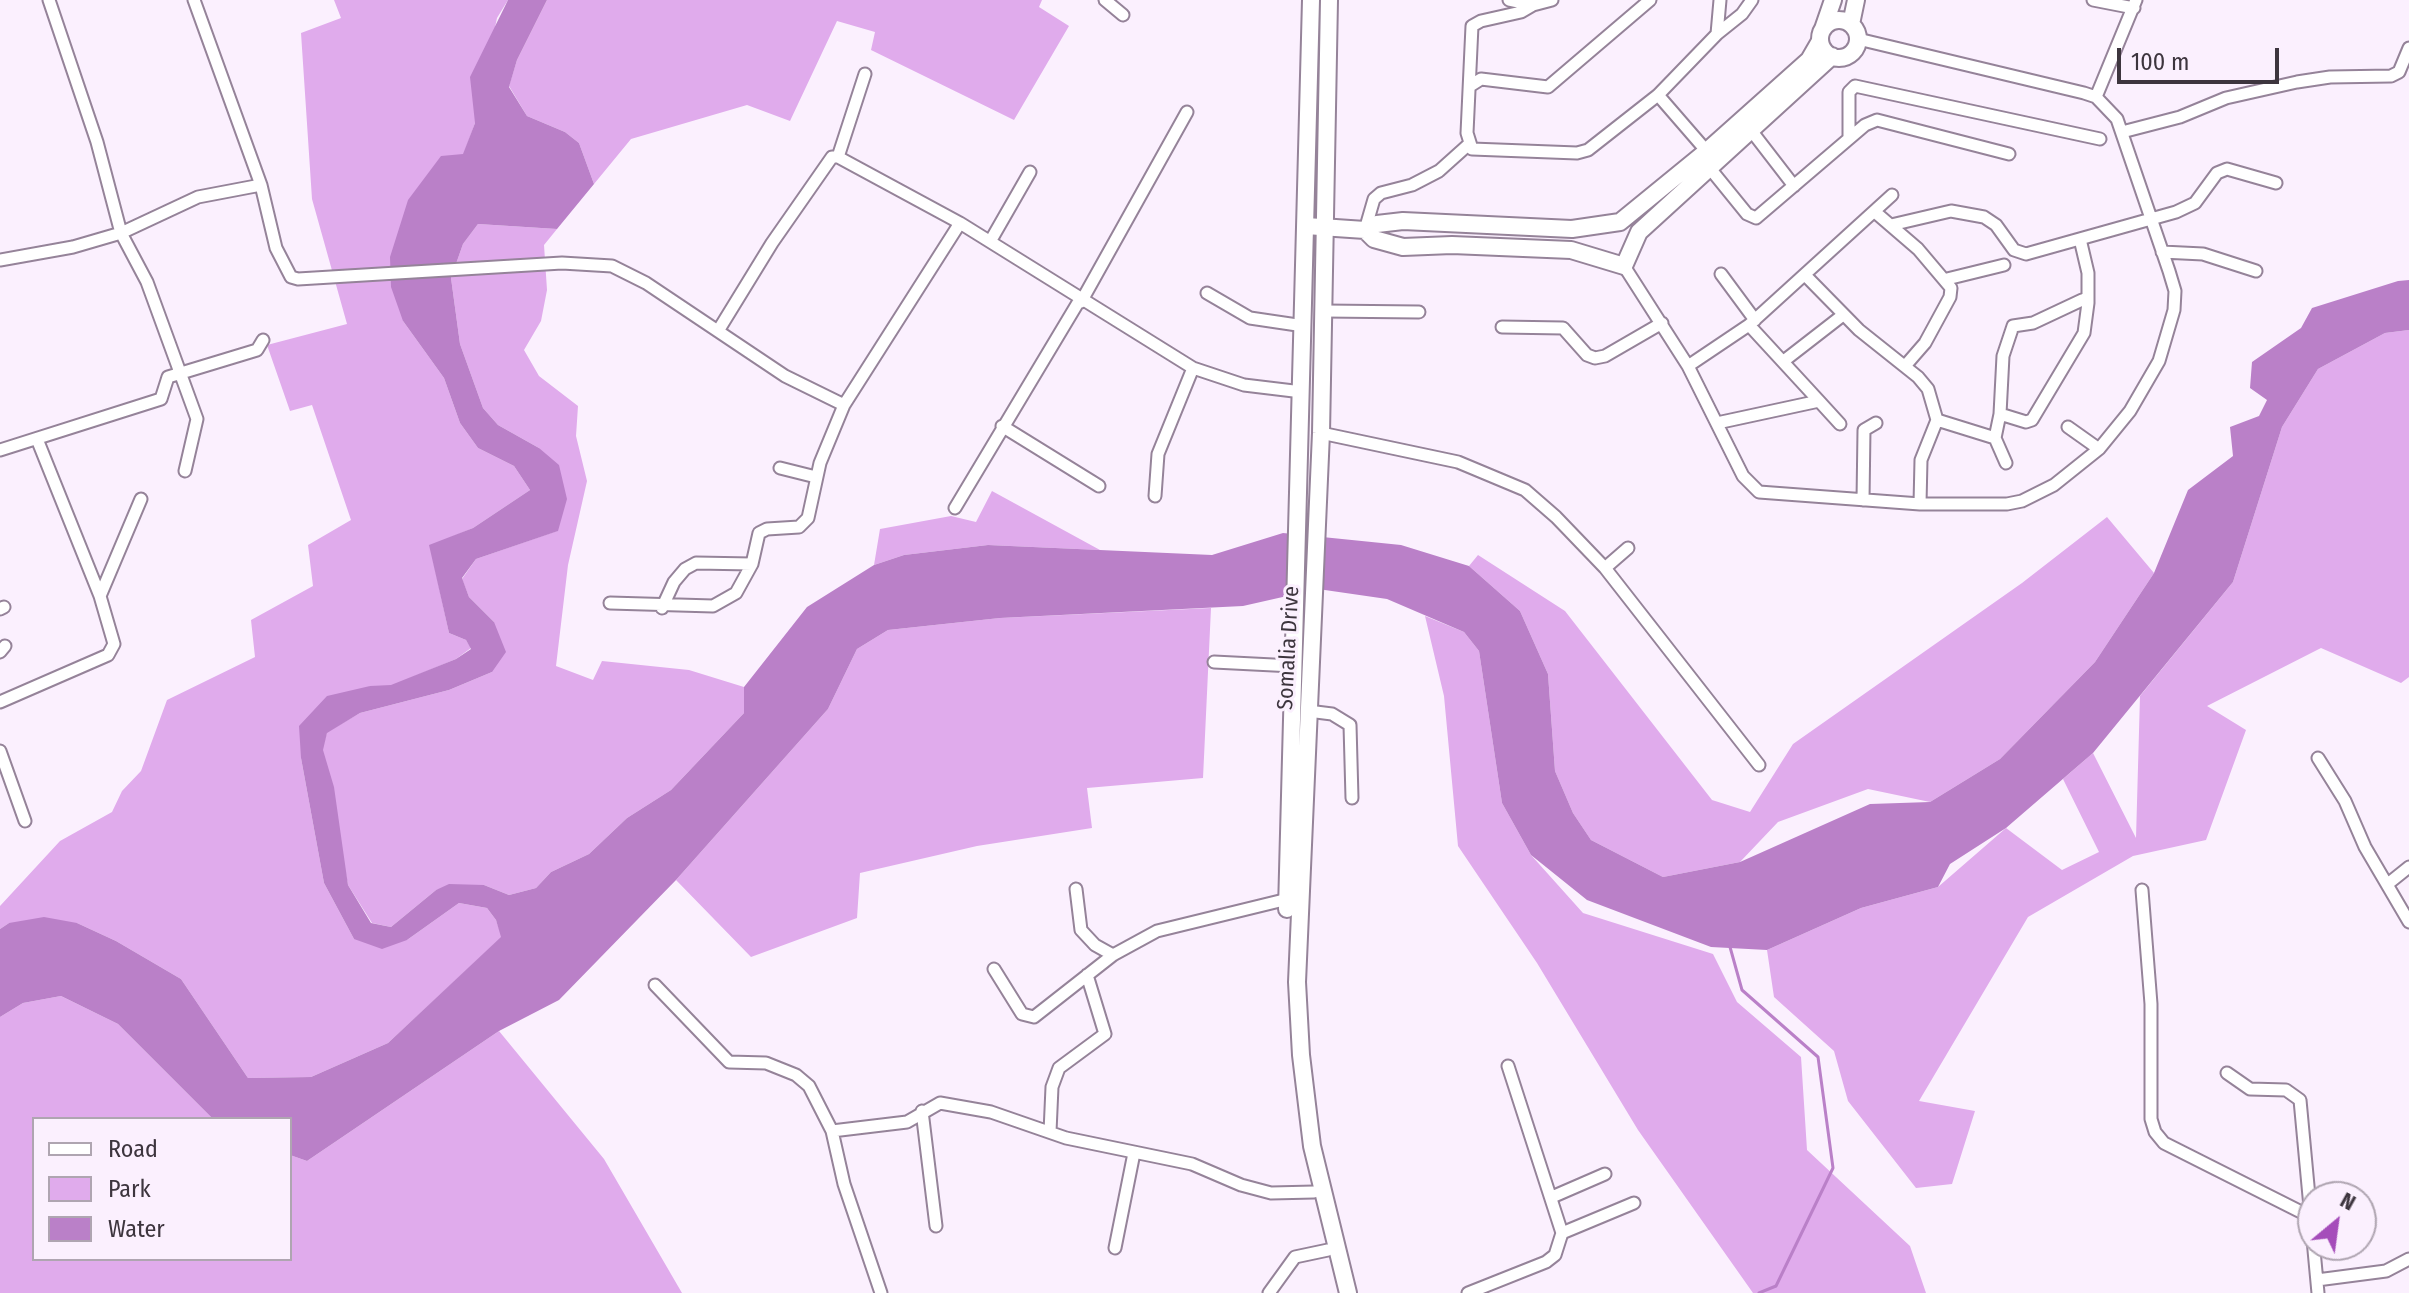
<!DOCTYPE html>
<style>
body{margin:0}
#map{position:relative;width:2409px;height:1293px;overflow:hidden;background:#fbf0fe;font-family:"Fira Sans Condensed",sans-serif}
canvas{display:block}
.legend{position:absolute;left:32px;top:1117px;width:260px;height:144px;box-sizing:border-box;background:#fbf0fe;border:2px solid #afa5b1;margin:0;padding:10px 14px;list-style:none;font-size:24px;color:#3d353e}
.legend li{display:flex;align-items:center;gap:16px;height:40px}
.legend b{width:40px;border:2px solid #afa5b1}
.north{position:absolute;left:2297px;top:1181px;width:80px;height:80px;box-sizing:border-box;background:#fbf0fe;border:2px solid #afa5b1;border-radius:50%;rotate:29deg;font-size:22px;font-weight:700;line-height:32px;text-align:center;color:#3d353e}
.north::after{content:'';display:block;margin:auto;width:28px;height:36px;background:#a54dba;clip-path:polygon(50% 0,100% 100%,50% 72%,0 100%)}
.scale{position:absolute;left:2117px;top:48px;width:162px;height:36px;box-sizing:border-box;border:4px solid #3d353e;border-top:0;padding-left:10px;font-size:24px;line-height:28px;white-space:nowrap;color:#3d353e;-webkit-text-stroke:6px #fbf0fe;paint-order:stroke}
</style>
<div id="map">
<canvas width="2409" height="1293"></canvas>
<ul class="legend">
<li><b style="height:10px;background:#fff"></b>Road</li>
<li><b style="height:22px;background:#e0abec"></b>Park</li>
<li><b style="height:22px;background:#ba80c8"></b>Water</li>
</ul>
<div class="north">N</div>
<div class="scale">100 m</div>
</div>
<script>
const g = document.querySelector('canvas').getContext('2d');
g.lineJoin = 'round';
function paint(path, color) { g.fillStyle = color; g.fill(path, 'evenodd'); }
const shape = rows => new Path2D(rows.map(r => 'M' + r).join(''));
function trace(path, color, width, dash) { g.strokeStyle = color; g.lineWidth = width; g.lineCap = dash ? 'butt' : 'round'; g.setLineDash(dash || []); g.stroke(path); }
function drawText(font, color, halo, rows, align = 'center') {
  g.font = font + ' "Fira Sans Condensed",sans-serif'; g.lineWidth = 6; g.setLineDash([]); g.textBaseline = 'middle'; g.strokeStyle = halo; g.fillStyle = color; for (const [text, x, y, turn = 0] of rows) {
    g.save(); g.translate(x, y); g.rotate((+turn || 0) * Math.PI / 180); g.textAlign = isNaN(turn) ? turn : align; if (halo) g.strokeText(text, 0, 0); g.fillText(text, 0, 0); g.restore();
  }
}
const green = shape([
 [334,0,508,0,497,18,475,123,403,321,444,378,460,423,478,448,514,466,530,490,473,528,430,546,449,633,466,640,471,648,456,659,391,686,370,686,301,758,324,883,354,939,407,940,459,903,487,908,496,920,502,937,388,1043,311,1077,248,1078,181,979,116,941,77,923,9,923,0,929,0,906,60,841,112,812,122,791,141,771,167,700,255,657,251,620,313,586,308,545,351,520,312,405,290,411,267,345,347,324,312,199,301,33,341,18],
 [547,0,1042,0,1039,7,1069,26,1014,120,871,50,875,32,837,21,790,121,747,105,631,139,594,184,579,143,565,132,527,116,509,86,517,60],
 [478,224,557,229,544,245,547,290,541,321,524,350,539,376,578,406,576,436,587,481,568,565,556,666,593,680,602,661,689,670,744,687,744,713,671,790,627,818,589,854,551,872,536,888,509,895,484,885,436,890,391,927,372,923,348,885,322,750,327,732,360,713,449,690,492,672,494,622,469,597,462,579,476,559,557,531,539,448,498,425,483,408,460,344,451,278,463,244],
 [2409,330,2409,677,2401,683,2321,648,2207,706,2246,730,2206,840,2133,856,2028,917,1919,1101,1975,1111,1952,1184,1916,1188,1848,1101,1834,1051,1774,997,1767,950,1861,908,1938,887,2006,828,2062,870,2099,852,2063,779,2093,753,2136,838,2140,696,2233,582,2282,427,2318,369,2385,333],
 [992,491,1100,550,988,545,904,555,874,565,880,529,951,516,976,522],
 [2107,517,2154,573,2095,662,2000,759,1930,802,1868,789,1778,822,1740,862,1663,877,1591,840,1573,813,1555,771,1548,674,1520,611,1469,566,1478,555,1565,611,1712,800,1750,812,1793,744,2022,583],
 [1211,608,1203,778,1087,788,1092,828,977,846,860,873,857,918,751,957,676,880,828,709,857,649,888,630,1000,618],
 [1425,616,1464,632,1479,651,1502,803,1531,855,1583,913,1713,954,1737,1002,1801,1057,1807,1150,1910,1246,1926,1293,1753,1293,1638,1130,1537,963,1458,846,1444,696],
 [61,996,118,1024,213,1119,34,1119,34,1259,290,1259,290,1155,307,1161,499,1031,604,1159,682,1293,0,1293,0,1017,23,1003]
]);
const water = shape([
 [508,0,547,0,517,60,509,87,527,116,565,132,579,143,594,184,557,229,478,224,463,244,451,278,460,344,483,408,498,425,539,448,559,465,567,499,558,531,476,559,462,578,469,597,494,622,506,652,492,672,449,690,360,713,327,733,323,750,334,787,348,885,371,923,391,927,436,890,449,884,484,885,509,895,536,888,551,872,589,854,627,818,671,790,744,713,744,687,807,607,874,565,904,555,988,545,1212,555,1283,533,1401,545,1469,566,1520,611,1548,674,1555,771,1573,813,1591,840,1663,877,1740,862,1870,804,1930,802,2000,759,2095,662,2154,573,2188,490,2233,456,2230,427,2259,416,2267,400,2250,388,2252,362,2301,328,2312,308,2398,281,2409,280,2409,330,2385,333,2318,369,2282,427,2233,582,2093,753,2006,828,1950,864,1938,887,1861,908,1767,950,1711,947,1587,900,1531,855,1502,803,1479,651,1464,632,1387,599,1318,589,1243,606,1000,618,888,630,857,649,828,709,676,880,559,1000,499,1031,307,1161,290,1155,290,1119,213,1119,118,1024,61,996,23,1003,0,1017,0,929,9,923,44,917,77,923,116,941,181,979,248,1078,311,1077,388,1043,501,937,496,920,487,908,459,903,407,940,382,949,354,939,324,883,301,758,299,726,327,696,370,686,391,685,456,659,471,649,466,640,449,633,429,545,473,528,530,490,514,466,478,448,460,423,444,378,403,321,391,287,390,257,408,200,441,156,463,154,475,123,470,77]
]);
const stream = shape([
 [1730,947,1742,990,1818,1057,1833,1168,1776,1286,1759,1293]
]);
const street = shape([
 [49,0,97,142,121,233,147,282,197,419,185,471],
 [194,0,261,185,276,248,291,277,298,279,562,263,612,266,646,283,785,376,844,405,960,223,1193,368,1244,385,1302,392],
 [1105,0,1123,15],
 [1509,0,1533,5,1552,0],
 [2093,0,2134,8],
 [1533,5,1521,12,1481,21,1472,26,1467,133,1472,149,1577,153,1588,150,1658,95,1717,34,1742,14,1752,0],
 [1717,34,1720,0],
 [1470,86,1481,79,1548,87,1650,0],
 [1658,95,1710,155],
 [2096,97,2136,0],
 [1750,129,1794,186],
 [2122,132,2180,117,2226,98,2297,82,2330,77,2391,76,2399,72,2409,48],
 [1849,138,1849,92,1855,86,2100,139],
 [838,157,865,74],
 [1708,166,1747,214,1756,218,1865,125,1877,120,2009,154],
 [1875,212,1918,249,1951,288,1950,297,1925,343,1905,366],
 [1891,225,1951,211,1984,217,1996,225,2014,250,2026,254,2176,212,2195,203,2217,173,2227,169,2276,183],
 [1365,230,1374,199,1381,193,1412,185,1439,171,1468,145],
 [2080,239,2088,273,2088,303],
 [991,240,1030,172],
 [2162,252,2203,254,2256,271],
 [0,260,73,247,121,233,198,197,261,185],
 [1624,266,1688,366,1743,476,1759,492,1920,504,2007,504,2022,501,2054,485,2099,449,2130,411,2159,361,2174,310,2175,291,2169,271,2117,119,2096,97,2084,93,1858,39],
 [1721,274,1755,320],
 [1805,275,1859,330,1918,377,1928,389,1937,420],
 [1947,279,2004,265],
 [1207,293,1250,318,1304,326],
 [2082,300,2088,303,2084,333,2032,420,2026,422,2000,414,2003,356,2013,326,2033,323,2082,300],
 [1081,302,1187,112],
 [1324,311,1419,312],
 [1502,327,1563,328,1587,355,1595,358,1605,356,1662,323],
 [718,331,772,243,832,157,838,157,960,223],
 [1785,360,1843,315],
 [1688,366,1749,325,1892,195],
 [1819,401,1840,424],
 [1717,423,1819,401,1749,325],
 [1002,426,1099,486],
 [2068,427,2099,449],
 [1321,433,1458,462,1525,490,1556,517,1605,568,1759,765],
 [1995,438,2000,414],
 [0,450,161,399,168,377,257,350,263,340],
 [780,468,816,477],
 [1155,496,1158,454,1193,368],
 [1863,500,1864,430,1876,423],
 [1920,504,1921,460,1937,420,1995,438,2006,463],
 [955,508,1079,301],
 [1605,568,1628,548],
 [100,596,141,499],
 [610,603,713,606,736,593,752,564,759,533,767,529,799,527,808,518,820,463,844,405],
 [662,608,674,582,685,569,696,563,752,564],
 [0,609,4,607],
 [0,652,5,646],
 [1214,662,1293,666],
 [0,702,108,655,114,644,100,596,37,439],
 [1308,711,1332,714,1350,725,1352,798],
 [0,751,25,821],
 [2318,758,2345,801,2365,847,2409,922],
 [2389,883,2409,867],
 [1076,889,1081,930,1095,945,1113,955],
 [2142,890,2151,1004,2151,1119,2155,1132,2164,1143,2309,1216],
 [994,969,1022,1014,1034,1017,1113,955,1157,931,1288,899],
 [655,985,729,1062,766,1063,796,1075,809,1086,832,1131,844,1184,881,1293],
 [2227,1073,2250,1089,2286,1090,2300,1100,2318,1293],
 [922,1111,936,1226],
 [832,1131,907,1122,940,1103,991,1112,1066,1138,1192,1164,1241,1185,1271,1193,1314,1192],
 [1050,1132,1052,1087,1059,1068,1105,1034,1087,975],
 [1552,1197,1605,1174],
 [1562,1233,1634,1203],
 [1115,1248,1134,1153],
 [2317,1280,2386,1271,2409,1259],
 [1269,1293,1295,1257,1328,1250],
 [1468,1293,1546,1262,1555,1255,1562,1233,1508,1066]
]);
const secondary = shape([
 '1820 39a19 19 0 1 1 38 0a19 19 0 1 1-38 0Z',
 [1851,24,1856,0],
 [1823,29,1833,0],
 [1306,226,1365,230,1377,224,1403,221,1572,229,1620,222,1707,151,1809,60,1820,41],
 [1365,230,1374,239,1403,247,1452,245,1571,250,1624,266,1639,232,1832,56]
]);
const primary = shape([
 [1329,0,1321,433,1297,982,1301,1055,1312,1146,1348,1293],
 [1287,909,1311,0]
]);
const streetNames = [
 ["Somalia Drive",1289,648,-87]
];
paint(green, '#e0abec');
paint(water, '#ba80c8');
trace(stream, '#ba80c8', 3);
trace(street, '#958399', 15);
trace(secondary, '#958399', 20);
trace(primary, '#958399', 20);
trace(street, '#fff', 11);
trace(secondary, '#fff', 16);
trace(primary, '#fff', 16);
drawText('22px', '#3d353e', '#fbf0fe', streetNames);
</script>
